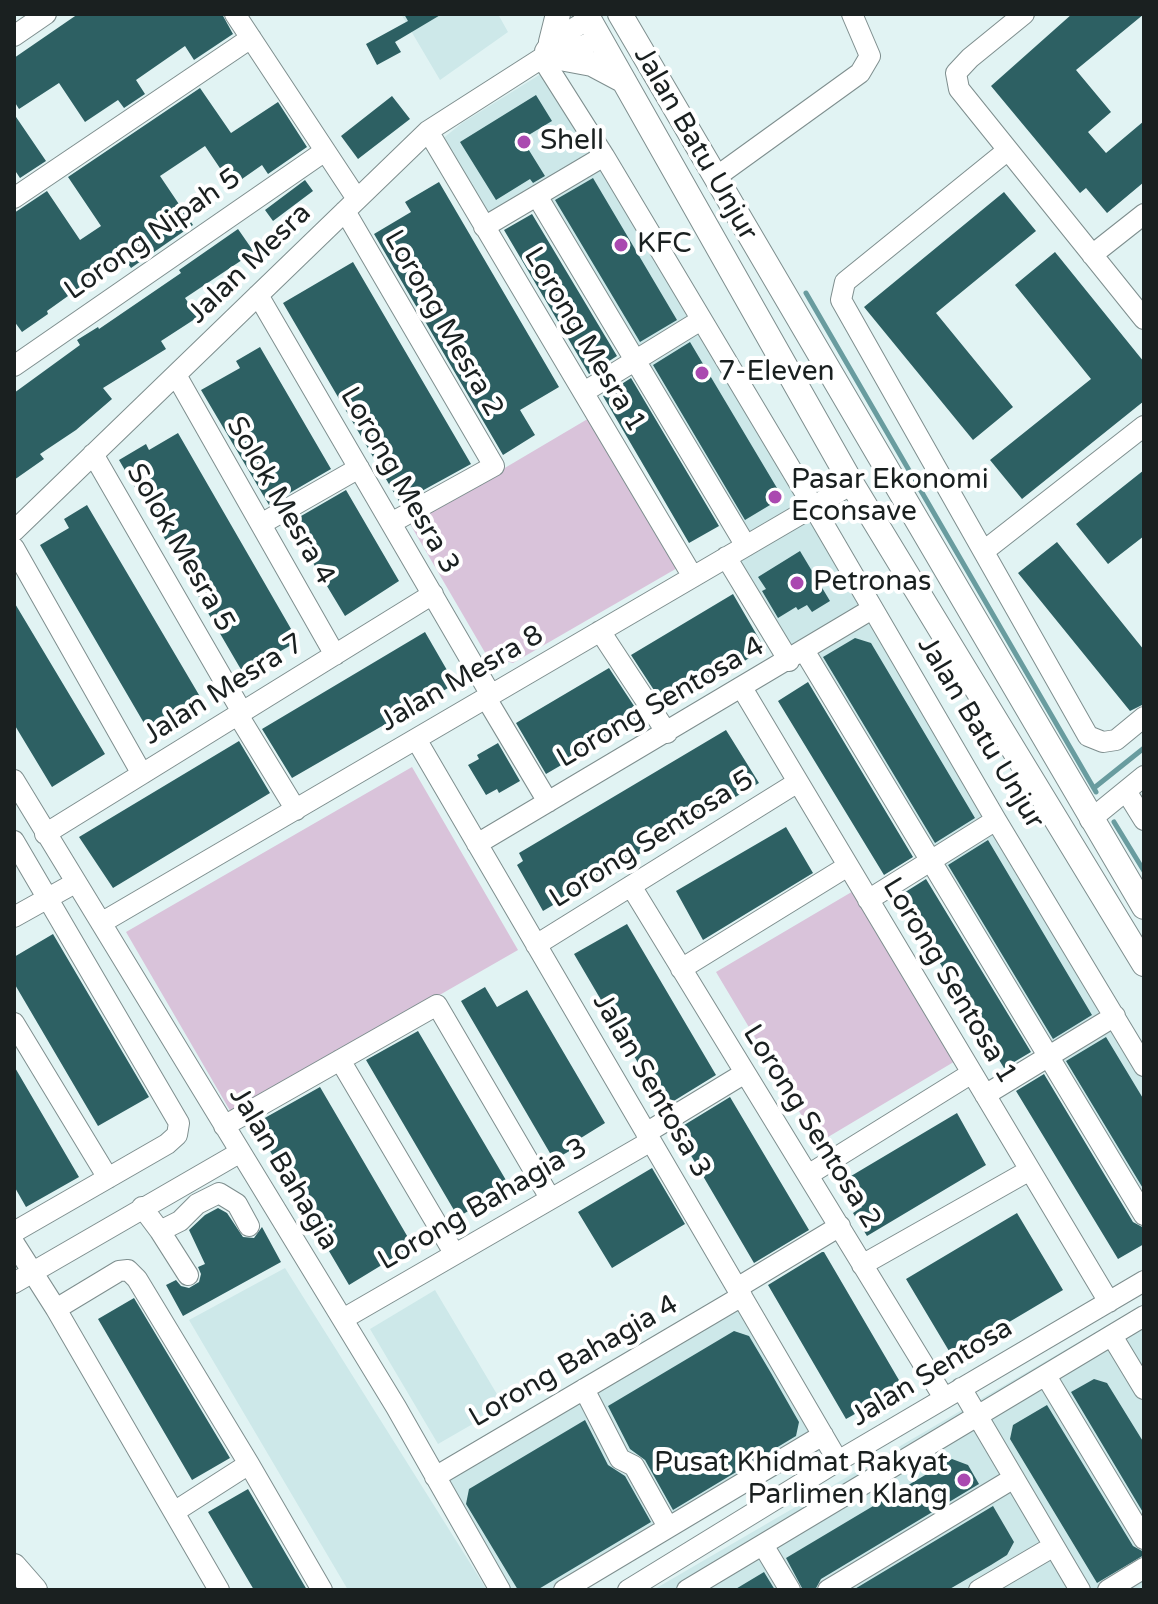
<!DOCTYPE html>
<style>
body{margin:0}
#map{position:relative;width:1158px;height:1604px;overflow:hidden;background:#e1f3f3;font-family:"Varela Round",sans-serif}
canvas{display:block}
.frame{position:absolute;inset:0;border:16px solid #1a2020;pointer-events:none}
</style>
<div id="map">
<canvas width="1158" height="1604"></canvas>
<div class="frame"></div>
</div>
<script>
const g = document.querySelector('canvas').getContext('2d');
g.lineJoin = 'round';
function paint(path, color) { g.fillStyle = color; g.fill(path, 'evenodd'); }
const shape = rows => new Path2D(rows.map(r => 'M' + r).join(''));
function trace(path, color, width, dash) { g.strokeStyle = color; g.lineWidth = width; g.lineCap = dash ? 'butt' : 'round'; g.setLineDash(dash || []); g.stroke(path); }
function drawText(font, color, halo, rows, align = 'center') {
  g.font = font + ' "Varela Round",sans-serif'; g.lineWidth = 8; g.setLineDash([]); g.textBaseline = 'middle'; g.strokeStyle = halo; g.fillStyle = color; for (const [text, x, y, turn = 0] of rows) {
    g.save(); g.translate(x, y); g.rotate((+turn || 0) * Math.PI / 180); g.textAlign = isNaN(turn) ? turn : align; if (halo) g.strokeText(text, 0, 0); g.fillText(text, 0, 0); g.restore();
  }
}
const built = shape([
 [401,14,498,14,508,32,440,80],
 [544,72,1144,1079,1144,1208,805,645,791,653,735,561,752,551,539,190,487,221,441,140,462,123],
 [285,1268,487,1590,348,1590,189,1320],
 [435,1290,504,1406,438,1444,370,1329],
 [1144,1304,1144,1590,653,1590],
 [740,1305,814,1431,551,1590,508,1590,443,1479]
]);
const green = shape([
 [591,417,679,567,513,663,487,656,410,524],
 [412,767,518,950,232,1114,126,932],
 [855,890,957,1060,818,1143,716,972]
]);
const stream = shape([
 [806,293,1096,792],
 [1094,788,1144,748],
 [1114,822,1144,871]
]);
const building = shape([
 [78,14,222,14,233,34,194,60,185,46,136,80,145,94,124,108,118,100,85,122,59,83,19,109,14,101,14,58],
 [404,14,442,14,395,42,401,52,377,65,366,44,408,21],
 [1072,14,1144,14,1076,70,1111,112,1088,132,1106,153,1144,121,1144,182,1107,213,1086,188,1080,193,991,86],
 [200,88,231,133,278,102,307,147,268,174,262,165,232,186,205,146,160,176,193,225,131,268,124,258,75,291,47,311,48,314,22,332,14,321,14,213,47,191,80,240,101,226,68,177],
 [536,95,552,121,522,139,545,176,533,183,530,179,496,200,460,142],
 [392,96,410,119,358,159,341,136],
 [14,114,46,161,20,178,14,169],
 [593,178,677,320,640,342,555,200],
 [305,180,313,191,273,221,265,210],
 [439,182,559,387,520,410,535,435,503,455,374,234,411,212,405,202],
 [1004,192,1036,231,936,313,1013,407,973,440,864,307],
 [532,214,617,356,589,374,504,230],
 [238,229,254,252,185,298,198,317,161,341,166,349,103,388,112,399,76,430,40,454,44,459,14,480,14,393,80,345,77,340,98,327,99,329,181,273,179,270],
 [1055,252,1144,362,1144,401,1022,499,990,460,1091,379,1015,285],
 [353,262,471,464,400,503,283,303],
 [690,342,777,488,775,502,745,520,653,365],
 [260,347,331,469,269,505,201,390,240,368,236,361],
 [631,378,719,526,689,543,603,396],
 [178,433,298,641,243,673,119,460,146,444,149,450],
 [1144,470,1144,536,1108,564,1076,524],
 [346,490,399,581,345,616,289,523],
 [87,505,202,700,148,730,40,545,69,528,64,519],
 [1057,542,1144,650,1144,704,1130,711,1018,573],
 [800,551,830,601,812,612,807,605,798,610,796,607,778,618,762,591,766,589,758,577],
 [733,594,765,649,665,707,631,655],
 [14,602,105,754,52,787,14,724],
 [425,632,455,684,292,778,262,729],
 [855,638,871,643,975,818,935,843,823,657],
 [609,668,642,718,546,774,516,723],
 [808,682,913,857,884,875,778,701],
 [726,730,759,783,543,911,517,865,523,861,519,853],
 [239,741,270,793,113,888,79,837],
 [498,743,520,781,499,793,497,789,486,795,468,765,479,759,477,755],
 [786,827,813,873,703,940,676,891],
 [988,840,1092,1015,1053,1039,948,865],
 [926,879,1031,1052,1004,1068,899,896],
 [627,924,716,1075,664,1107,574,954],
 [53,934,149,1097,98,1126,14,983,14,957],
 [485,987,497,1007,527,990,605,1123,576,1141,578,1146,554,1160,461,1001],
 [418,1031,510,1187,458,1217,366,1060],
 [1106,1037,1144,1100,1144,1190,1066,1061],
 [14,1066,79,1177,26,1207,14,1186],
 [1044,1074,1133,1222,1144,1228,1144,1244,1118,1259,1016,1091],
 [320,1087,413,1246,349,1285,254,1124],
 [730,1097,809,1230,754,1263,676,1130],
 [957,1113,986,1165,867,1236,853,1213,862,1207,846,1179],
 [652,1168,685,1224,612,1268,578,1212],
 [218,1208,227,1213,243,1237,254,1238,262,1227,281,1262,183,1316,166,1285,176,1280,181,1286,189,1288,199,1282,201,1274,198,1267,205,1264,189,1230,205,1215],
 [1017,1213,1063,1290,952,1356,906,1279],
 [822,1252,824,1252,903,1387,846,1419,768,1285],
 [134,1298,230,1458,192,1480,98,1319],
 [734,1331,749,1336,771,1373,799,1422,796,1436,673,1510,645,1460,630,1449,608,1406],
 [1094,1379,1107,1383,1144,1443,1144,1514,1071,1392],
 [1047,1405,1133,1546,1144,1552,1144,1555,1097,1583,1010,1439,1013,1425],
 [585,1420,608,1465,625,1476,651,1522,537,1590,518,1590,466,1504,469,1489],
 [952,1459,968,1465,979,1484,821,1579,815,1590,803,1590,786,1558],
 [248,1489,307,1590,254,1590,208,1512],
 [993,1506,1014,1542,1007,1555,991,1565,948,1590,853,1590],
 [764,1572,775,1590,734,1590]
]);
const minor = shape([
 [235,14,357,199],
 [1024,14,970,58,956,73,959,89,1144,319],
 [14,36,46,14],
 [545,51,551,42,589,19],
 [542,58,604,156,813,506,996,820,1144,1066],
 [554,60,599,38],
 [428,131,693,577],
 [1008,150,845,282,841,300,1088,736,1103,742,1116,740,1144,717],
 [716,177,860,73,870,56,852,14],
 [537,196,746,546],
 [14,198,251,38],
 [345,211,494,466,391,523],
 [484,227,604,156],
 [1092,255,1144,214],
 [258,295,491,695],
 [14,366,325,151],
 [176,375,335,655],
 [584,392,701,320],
 [93,454,242,712],
 [261,524,359,468],
 [14,531,428,131,542,58],
 [14,548,142,774],
 [984,551,1144,426],
 [726,557,789,661],
 [600,631,667,733],
 [805,652,1144,1215],
 [742,688,1109,1302],
 [486,698,548,802],
 [238,715,296,810],
 [416,739,838,1461],
 [14,780,396,1407,500,1590],
 [1126,791,1144,820],
 [1090,820,1144,776],
 [45,834,433,594],
 [14,841,179,1123,177,1135,167,1144,14,1232],
 [477,844,872,609],
 [631,886,944,1398],
 [868,900,996,820],
 [14,917,75,883],
 [101,923,852,484],
 [536,945,798,782],
 [681,969,848,866],
 [14,1023,108,1178],
 [340,1060,454,1253],
 [985,1095,1115,1016],
 [224,1126,437,1005,550,1198],
 [646,1133,745,1073],
 [808,1175,972,1073],
 [142,1207,160,1231,180,1221,197,1204,219,1193,237,1204,249,1226],
 [160,1231,188,1275],
 [14,1243,56,1309,219,1590],
 [862,1265,1030,1170],
 [14,1283,239,1153],
 [737,1288,840,1226],
 [56,1309,119,1271,128,1270,137,1279,249,1464,322,1590],
 [343,1319,651,1141],
 [1112,1336,1144,1389],
 [1046,1376,1144,1539],
 [961,1388,1080,1590],
 [584,1389,620,1459,634,1466,668,1527],
 [435,1477,742,1296],
 [174,1512,249,1464],
 [763,1545,790,1590],
 [564,1590,823,1435],
 [628,1590,838,1461,1144,1281],
 [687,1590,1144,1316],
 [828,1590,1014,1478],
 [979,1590,1054,1546],
 [1108,1590,1144,1568]
]);
const major = shape([
 [586,14,852,484,1144,964],
 [620,14,1144,907],
 [551,42,558,14],
 [560,58,592,64,624,81],
 [14,1566,35,1590]
]);
const markers = [
 [524,142,8,"#aa49b0"],
 [621,245,8,"#aa49b0"],
 [702,373,8,"#aa49b0"],
 [775,497,8,"#aa49b0"],
 [797,583,8,"#aa49b0"],
 [964,1480,8,"#aa49b0"]
];
const poiNames = [
 ["Shell",540,142],
 ["KFC",637,245],
 ["7-Eleven",718,373],
 ["Pasar Ekonomi",791,481],
 ["Econsave",791,513],
 ["Petronas",813,583],
 ["Pusat Khidmat Rakyat",948,1464,"right"],
 ["Parlimen Klang",948,1496,"right"]
];
const streetNames = [
 ["Jalan Batu Unjur",695,144,60],
 ["Lorong Nipah 5",153,235,-35],
 ["Jalan Mesra",250,264,-44],
 ["Lorong Mesra 2",443,324,60],
 ["Lorong Mesra 1",584,340,59],
 ["Lorong Mesra 3",399,481,60],
 ["Solok Mesra 4",280,501,60],
 ["Solok Mesra 5",180,548,60],
 ["Jalan Mesra 8",462,679,-30],
 ["Jalan Mesra 7",224,690,-32],
 ["Lorong Sentosa 4",661,703,-30],
 ["Jalan Batu Unjur",980,733,59],
 ["Lorong Sentosa 5",652,840,-32],
 ["Lorong Sentosa 1",949,981,59],
 ["Jalan Sentosa 3",651,1086,60],
 ["Lorong Sentosa 2",811,1127,58],
 ["Jalan Bahagia",283,1169,59],
 ["Lorong Bahagia 3",483,1205,-30],
 ["Lorong Bahagia 4",574,1362,-30],
 ["Jalan Sentosa",932,1373,-31]
];
paint(built, '#cde8e9');
paint(green, '#d9c3da');
trace(stream, '#699c9f', 5);
paint(building, '#2d6063');
trace(minor, '#7e8e8e', 22);
trace(major, '#7e8e8e', 26);
trace(minor, '#fff', 20);
trace(major, '#fff', 24);
for (const [x, y, r, color] of markers) { const dot = new Path2D(); dot.arc(x, y, r, 0, 2 * Math.PI); g.fillStyle = color; g.fill(dot); trace(dot, '#fff', 3); }
drawText('28px', '#1a2020', '#fff', poiNames, 'left');
drawText('28px', '#1a2020', '#fff', streetNames);
</script>
